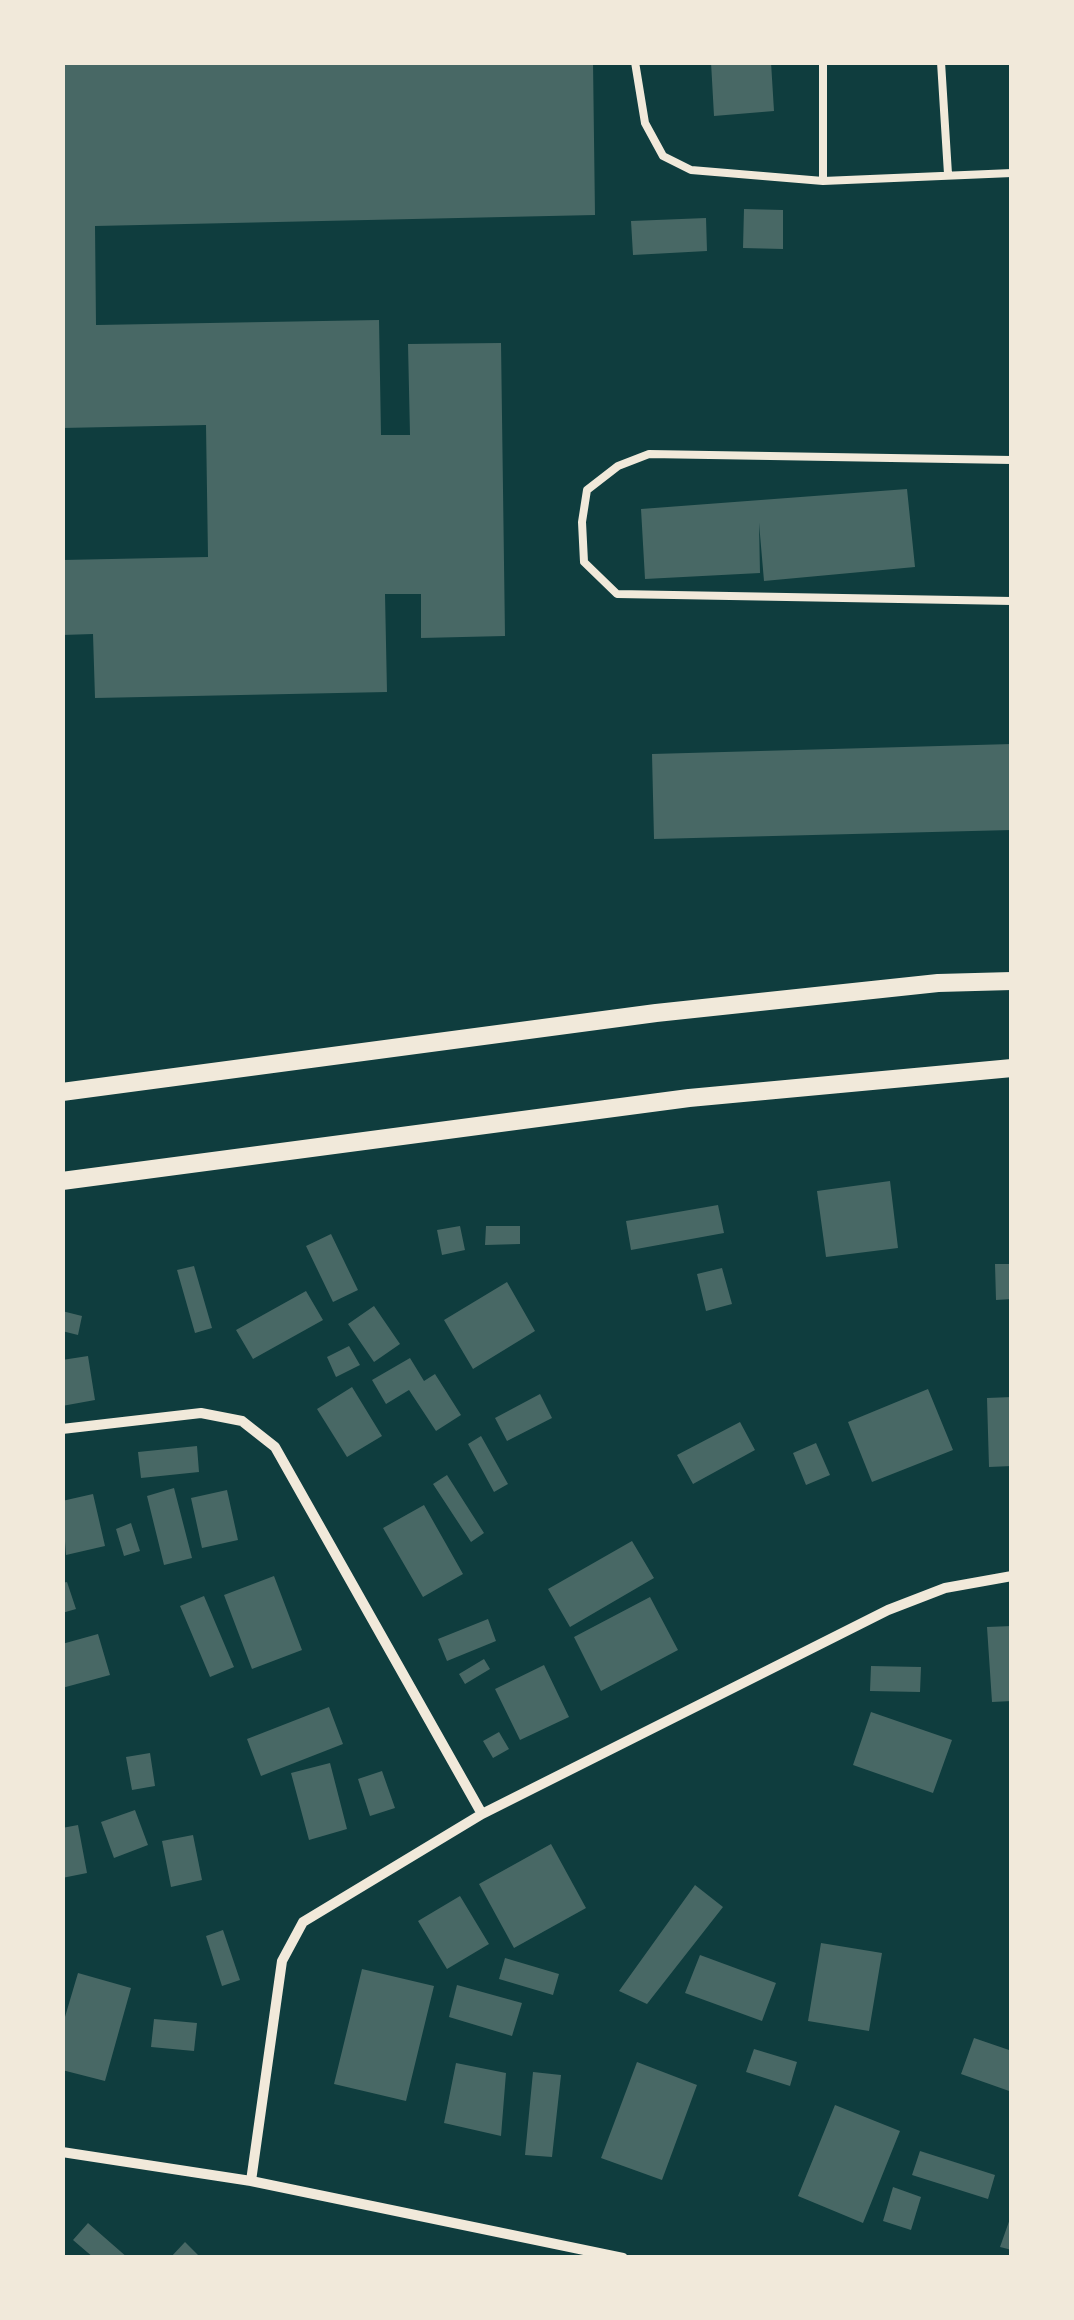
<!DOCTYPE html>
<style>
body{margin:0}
#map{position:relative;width:1074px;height:2320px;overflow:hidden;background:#0f3d3e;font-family:Overpass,sans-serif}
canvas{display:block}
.frame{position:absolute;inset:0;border:65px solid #f1e9da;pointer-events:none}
</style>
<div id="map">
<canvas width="1074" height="2320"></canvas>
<div class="frame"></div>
</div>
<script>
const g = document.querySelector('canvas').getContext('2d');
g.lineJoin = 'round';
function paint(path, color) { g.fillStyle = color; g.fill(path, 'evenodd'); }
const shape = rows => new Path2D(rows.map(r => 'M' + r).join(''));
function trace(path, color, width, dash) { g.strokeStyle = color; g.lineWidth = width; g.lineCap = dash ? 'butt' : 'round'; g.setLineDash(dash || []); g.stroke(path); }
const building = shape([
 [62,62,593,62,595,215,95,226,96,325,379,320,381,435,410,435,408,344,501,343,505,636,421,638,421,594,385,594,387,692,95,698,93,634,62,635,62,560,208,557,206,425,62,428],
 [711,62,771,62,774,111,714,116],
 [744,209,783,210,783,249,743,248],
 [706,218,707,251,633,255,631,221],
 [907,489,915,567,764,581,759,523,760,573,645,579,641,509],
 [1012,744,1012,830,654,839,652,754],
 [890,1181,898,1248,826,1257,817,1191],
 [718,1205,724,1233,631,1250,626,1221],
 [460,1226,465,1250,442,1255,437,1230],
 [486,1226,520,1226,520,1244,485,1245],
 [331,1234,358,1290,333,1302,306,1246],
 [995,1264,1012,1264,1012,1299,996,1300],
 [194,1266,212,1328,195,1333,177,1270],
 [722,1268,732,1304,706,1311,697,1274],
 [507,1282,535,1331,473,1369,444,1320],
 [306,1291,323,1320,253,1359,236,1330],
 [374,1306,400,1344,374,1362,348,1324],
 [62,1311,82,1316,78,1335,62,1331],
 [349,1346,360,1365,336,1377,327,1357],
 [88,1356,95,1400,62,1406,62,1360],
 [410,1358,424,1381,435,1374,461,1415,436,1431,409,1390,386,1404,372,1380],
 [352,1387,382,1436,347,1457,317,1409],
 [928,1389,953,1450,872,1482,848,1422],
 [540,1394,552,1418,507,1441,495,1418],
 [1012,1397,1012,1466,989,1467,987,1398],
 [740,1422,755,1450,693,1484,677,1455],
 [481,1436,508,1484,494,1492,468,1444],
 [816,1443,830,1475,806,1485,793,1453],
 [197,1446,199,1472,141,1478,138,1452],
 [447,1475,484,1533,471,1542,433,1484],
 [174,1488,192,1558,164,1565,147,1496],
 [227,1490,238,1540,202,1548,191,1498],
 [93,1494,105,1546,66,1555,62,1501],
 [424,1505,463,1574,423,1597,383,1528],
 [131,1523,140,1551,124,1556,116,1529],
 [632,1541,654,1578,570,1627,548,1589],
 [274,1576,302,1650,252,1669,224,1595],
 [67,1582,76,1609,62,1613,62,1583],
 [204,1596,234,1667,210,1677,180,1606],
 [650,1597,678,1650,601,1691,574,1637],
 [488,1619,496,1641,447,1661,438,1639],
 [1012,1626,1012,1701,992,1702,987,1627],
 [98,1634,110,1675,62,1688,62,1644],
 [484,1659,490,1669,465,1684,459,1674],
 [544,1665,569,1717,520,1740,495,1689],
 [871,1666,921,1667,920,1692,870,1691],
 [329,1707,343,1744,261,1776,247,1739],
 [871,1712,952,1740,933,1793,853,1765],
 [499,1732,509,1749,493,1758,483,1741],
 [150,1753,155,1786,132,1790,126,1757],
 [330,1763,347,1829,309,1840,291,1773],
 [382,1771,395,1808,370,1816,358,1779],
 [135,1810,148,1845,114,1858,101,1822],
 [78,1825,87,1873,62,1878,62,1828],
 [193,1835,202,1880,171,1887,162,1841],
 [551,1844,586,1908,514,1948,479,1884],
 [695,1885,723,1907,647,2004,619,1991],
 [460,1896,489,1944,447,1969,418,1921],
 [223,1930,240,1980,222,1986,206,1936],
 [821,1943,882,1953,869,2031,808,2021],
 [700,1955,776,1983,762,2021,685,1993],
 [505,1958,559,1974,553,1995,499,1979],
 [362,1969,434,1986,406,2101,334,2084],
 [78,1973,131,1988,105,2081,62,2070,62,2027],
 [457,1985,522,2003,512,2036,449,2017],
 [154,2019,197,2023,194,2051,151,2047],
 [974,2038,1012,2051,1012,2092,961,2074],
 [754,2049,797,2062,790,2086,746,2072],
 [637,2062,697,2085,662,2180,601,2158],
 [456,2063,506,2073,501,2136,444,2123],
 [533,2072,561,2075,552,2157,525,2155],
 [835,2105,900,2131,863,2223,798,2196],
 [920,2151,995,2175,988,2199,912,2175],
 [893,2187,921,2197,911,2230,883,2221],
 [1012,2213,1012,2250,1000,2247],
 [88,2223,128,2258,94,2258,73,2240],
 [185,2242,201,2258,170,2258]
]);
const service = shape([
 [635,62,645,123,663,156,691,170,823,181,1012,173],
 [941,62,948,174],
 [823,181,823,62],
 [1012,460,649,454,618,466,587,490,582,522,584,562,617,594,1012,601]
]);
const minor = shape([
 [62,1429,201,1413,242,1421,275,1447,482,1814],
 [62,2152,251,2181,623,2258],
 [251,2181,282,1961,303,1922,482,1814,888,1610,945,1588,1012,1576]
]);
const tertiary = shape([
 [62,1092,656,1013,938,983,1012,981],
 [62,1181,689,1098,1012,1068]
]);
paint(building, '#486865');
trace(service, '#f1e9da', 8);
trace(minor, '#f1e9da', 10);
trace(tertiary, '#f1e9da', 18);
</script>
